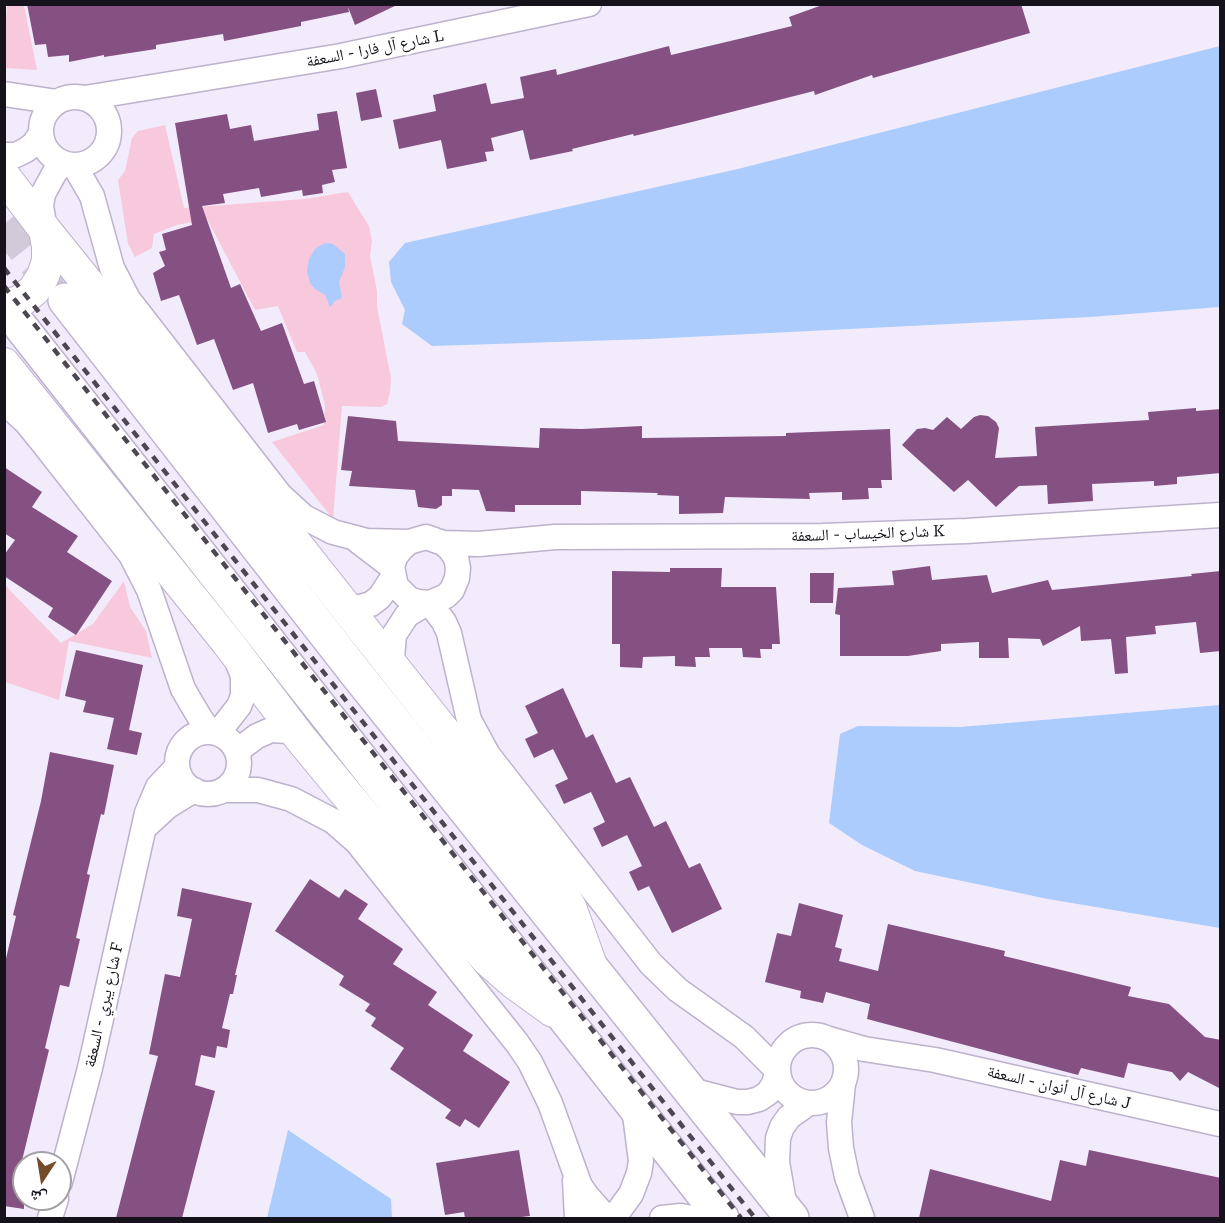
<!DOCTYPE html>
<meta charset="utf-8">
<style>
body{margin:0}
#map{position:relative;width:1225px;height:1223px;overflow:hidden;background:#f2ebfb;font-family:"Roboto Serif","Noto Naskh Arabic",serif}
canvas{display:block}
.frame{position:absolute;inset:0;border:6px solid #16121b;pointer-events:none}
.north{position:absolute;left:12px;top:1151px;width:60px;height:60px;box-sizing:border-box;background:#fff;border:2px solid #a2a0a4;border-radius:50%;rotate:192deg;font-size:16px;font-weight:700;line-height:24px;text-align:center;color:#16121b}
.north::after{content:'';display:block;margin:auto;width:21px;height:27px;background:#734d29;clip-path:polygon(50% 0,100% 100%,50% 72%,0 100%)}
</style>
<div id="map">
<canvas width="1225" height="1223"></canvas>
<div class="frame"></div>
<div class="north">ش</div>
</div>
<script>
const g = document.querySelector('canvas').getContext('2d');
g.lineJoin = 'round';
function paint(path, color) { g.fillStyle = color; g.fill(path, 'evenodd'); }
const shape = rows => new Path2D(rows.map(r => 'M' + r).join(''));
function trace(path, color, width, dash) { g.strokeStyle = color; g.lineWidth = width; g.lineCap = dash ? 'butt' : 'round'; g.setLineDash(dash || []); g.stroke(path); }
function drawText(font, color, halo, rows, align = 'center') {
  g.font = font + ' "Roboto Serif","Noto Naskh Arabic",serif'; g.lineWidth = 6; g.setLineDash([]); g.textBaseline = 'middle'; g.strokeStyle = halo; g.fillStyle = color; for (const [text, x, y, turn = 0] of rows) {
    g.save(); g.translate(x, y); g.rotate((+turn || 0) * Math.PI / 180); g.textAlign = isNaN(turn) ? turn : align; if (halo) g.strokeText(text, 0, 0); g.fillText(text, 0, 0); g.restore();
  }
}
const green = shape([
 [7,5,24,5,37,70,5,68,4,21,6,20],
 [165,125,184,208,304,199,348,192,369,226,372,241,370,256,377,291,377,307,391,378,390,392,387,404,381,407,342,406,333,519,272,442,324,425,325,405,317,374,305,352,297,352,278,306,255,310,207,219,177,225,154,234,152,248,135,257,128,244,118,180,125,171,132,138,138,131],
 [124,581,130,607,146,631,152,658,69,641,59,700,5,682,4,584,61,643,93,624]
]);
const water = shape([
 [1220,46,1220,307,1090,317,649,339,432,346,402,324,405,310,391,282,389,262,405,243,738,169],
 [325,243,333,244,345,254,345,267,339,282,342,298,335,301,330,307,325,295,315,289,310,283,307,271,309,259,315,249],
 [1220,705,1220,928,1048,899,915,871,862,845,829,823,840,734,858,726,960,727],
 [288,1130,391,1199,392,1218,267,1218]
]);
const building = shape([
 [27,4,399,4,355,25,348,7,349,12,301,22,301,26,224,41,223,34,156,45,156,49,104,57,104,55,69,62,69,55,48,57,46,44,35,45],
 [825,4,1021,4,1030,33,873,78,872,75,815,95,814,91,688,123,634,136,633,134,572,149,573,151,530,160,523,130,491,138,494,151,485,152,487,161,447,169,441,140,399,149,393,120,436,111,433,95,486,83,491,104,524,98,520,77,556,69,557,75,669,46,671,55,743,38,792,26,789,17],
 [376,89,382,117,361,121,356,93],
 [337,111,347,168,332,170,335,182,322,185,323,193,303,196,302,190,261,197,259,188,223,194,225,203,202,206,231,288,240,284,261,331,282,323,304,384,314,381,326,422,299,430,297,424,268,433,253,383,233,390,214,339,197,345,179,295,161,301,153,273,165,266,159,252,166,250,162,234,192,225,175,123,227,114,230,129,251,125,254,141,319,130,317,114],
 [1196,408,1196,411,1221,409,1221,473,1177,477,1177,484,1154,486,1154,481,1092,484,1093,501,1048,504,1047,485,1019,486,996,507,968,480,954,492,902,445,917,429,925,428,933,430,947,417,961,429,974,417,980,415,988,416,996,422,999,428,995,458,1037,456,1035,427,1149,420,1148,412],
 [348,416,396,421,398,441,539,448,540,428,582,429,642,426,642,438,786,436,786,433,890,429,892,480,881,480,882,488,868,488,869,499,842,500,842,492,809,493,810,499,725,497,723,513,679,514,679,496,657,495,658,493,581,491,581,505,515,505,515,512,486,511,479,490,452,489,452,496,442,496,442,505,436,509,418,507,415,490,349,486,352,471,341,470],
 [4,467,42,492,32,507,78,536,67,552,112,581,76,635,48,617,53,608,4,576,4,555,15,540,4,533],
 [930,566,932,580,987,575,992,593,1048,580,1052,590,1192,576,1191,574,1221,571,1221,651,1200,653,1196,622,1155,626,1156,634,1126,637,1128,673,1115,674,1111,639,1081,641,1080,626,1043,646,1040,639,1008,638,1009,658,979,658,979,642,941,644,941,651,908,656,840,656,840,615,835,614,838,588,894,585,892,571],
 [670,568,722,568,721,587,776,587,780,644,772,644,772,649,760,649,761,658,743,657,742,648,709,648,710,657,695,657,696,667,675,666,675,656,643,657,642,668,620,667,620,644,612,644,612,571,670,572],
 [810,573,834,573,833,603,810,603],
 [76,650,143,665,129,730,142,733,137,755,107,749,114,718,83,712,86,701,65,696],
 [563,688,586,738,593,734,616,783,630,777,654,827,666,821,689,868,700,863,722,909,672,933,649,886,638,891,629,872,642,866,627,835,602,847,593,828,605,822,591,792,564,804,555,785,568,779,553,749,534,758,525,739,538,733,525,706],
 [50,752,114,765,104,815,101,814,87,874,90,875,76,938,80,939,69,987,60,985,45,1048,49,1050,17,1181,24,1182,24,1209,4,1206,4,967,16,916,13,915,41,801],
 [310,879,339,898,345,889,368,904,358,919,403,949,393,964,437,992,428,1005,473,1035,463,1051,510,1082,479,1128,465,1119,460,1127,445,1118,451,1110,390,1069,404,1048,371,1026,376,1018,365,1011,370,1004,339,985,344,976,275,931],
 [182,888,252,903,235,975,237,975,233,994,230,994,222,1028,230,1030,227,1048,217,1046,215,1058,201,1055,195,1085,215,1091,182,1218,116,1218,158,1056,149,1054,165,974,180,977,192,919,177,916],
 [799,903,843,915,835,947,842,949,839,961,878,971,888,924,1005,951,1004,956,1131,987,1128,996,1169,1004,1205,1037,1221,1040,1221,1089,1188,1072,1180,1081,1172,1072,1128,1063,1124,1078,1081,1068,1078,1075,867,1019,870,1004,826,992,823,1003,800,998,801,991,765,982,777,933,791,936],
 [519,1150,530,1216,513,1218,465,1218,464,1212,445,1215,436,1163],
 [1089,1150,1221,1178,1221,1218,919,1218,930,1169,1051,1201,1060,1160,1086,1166]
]);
const secondaryTunnel = shape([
 [4,224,60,294]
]);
const minor = shape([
 [4,94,57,102],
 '41 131a34 34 0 1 1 68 0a34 34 0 1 1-68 0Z',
 [85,98,341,56,589,4],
 [4,155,16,155,26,150,34,144,40,135],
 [74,165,92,196,112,268,128,299,280,495,304,517,333,532,367,541,409,542],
 [45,230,41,206,43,194,55,172,63,163],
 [4,402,26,422,43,443,131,555,149,590,183,689,200,718,210,732],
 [358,541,392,567,396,586,409,599,418,602,430,603,446,596,452,590,457,578,458,568,456,558,450,549,443,543,426,537,409,542,401,549,395,557,392,567],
 [443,543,479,544,555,537,822,536,966,531,1220,515],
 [430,603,444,622,449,633,469,720,488,755,651,964,678,990,744,1037,777,1070],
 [348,610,371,604,380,597,393,577],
 [395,670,392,658,394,635,407,615,427,603],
 '177 763a31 31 0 1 1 62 0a31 31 0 1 1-62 0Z',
 [218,733,239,706,243,696,243,676,236,658],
 [237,751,257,736,271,730,287,731,301,739],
 [223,790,258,790,291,799,333,821,357,842,517,1043,530,1062,550,1103,580,1186,587,1196,603,1214],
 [145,827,168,806,194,790],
 '778 1069a34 34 0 1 1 68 0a34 34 0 1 1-68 0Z',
 [829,1039,864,1049,935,1060,1220,1124],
 [843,1084,839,1122,841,1148,847,1177,862,1218],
 [691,1090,737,1102,748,1102,759,1099,768,1093,774,1084,777,1073],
 [575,1180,577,1218],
 [60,1182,90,1068,147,813,158,787,177,767],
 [785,1208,777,1162,778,1138,782,1127,789,1117,809,1103],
 [615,1216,631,1194,639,1173,641,1161,634,1107],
 [50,1218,56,1199],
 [662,1218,681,1216,693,1218]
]);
const tertiary = shape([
 [4,176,45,230,217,444,461,753,549,871,570,907,590,963],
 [4,308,22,300,34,290,43,276,48,261,48,246,45,230],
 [4,364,228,643,301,739,446,915,489,961,513,982,553,1011]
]);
const secondary = shape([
 [65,300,355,672,792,1218],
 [21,327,722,1218]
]);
const rail = shape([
 [4,268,755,1218],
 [4,286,741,1218]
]);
const streetNames = [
 ["شارع آل فارا - السعفة L",375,49,-11],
 ["شارع الخيساب - السعفة K",868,534,-2],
 ["شارع يبري - السعفة F",104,1005,-77],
 ["شارع آل أنوان - السعفة J",1059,1088,13]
];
paint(green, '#f8c9dc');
paint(water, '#abccfd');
paint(building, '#855182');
trace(secondaryTunnel, '#d1cad9', 33, [33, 16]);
trace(minor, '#bdb2cc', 27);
trace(tertiary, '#bdb2cc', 34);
trace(secondary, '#bdb2cc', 36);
trace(minor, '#fff', 24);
trace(tertiary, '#fff', 32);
trace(secondary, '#fff', 33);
trace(rail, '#4c4752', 4.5, [8, 8]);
drawText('16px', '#16121b', '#fff', streetNames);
</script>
